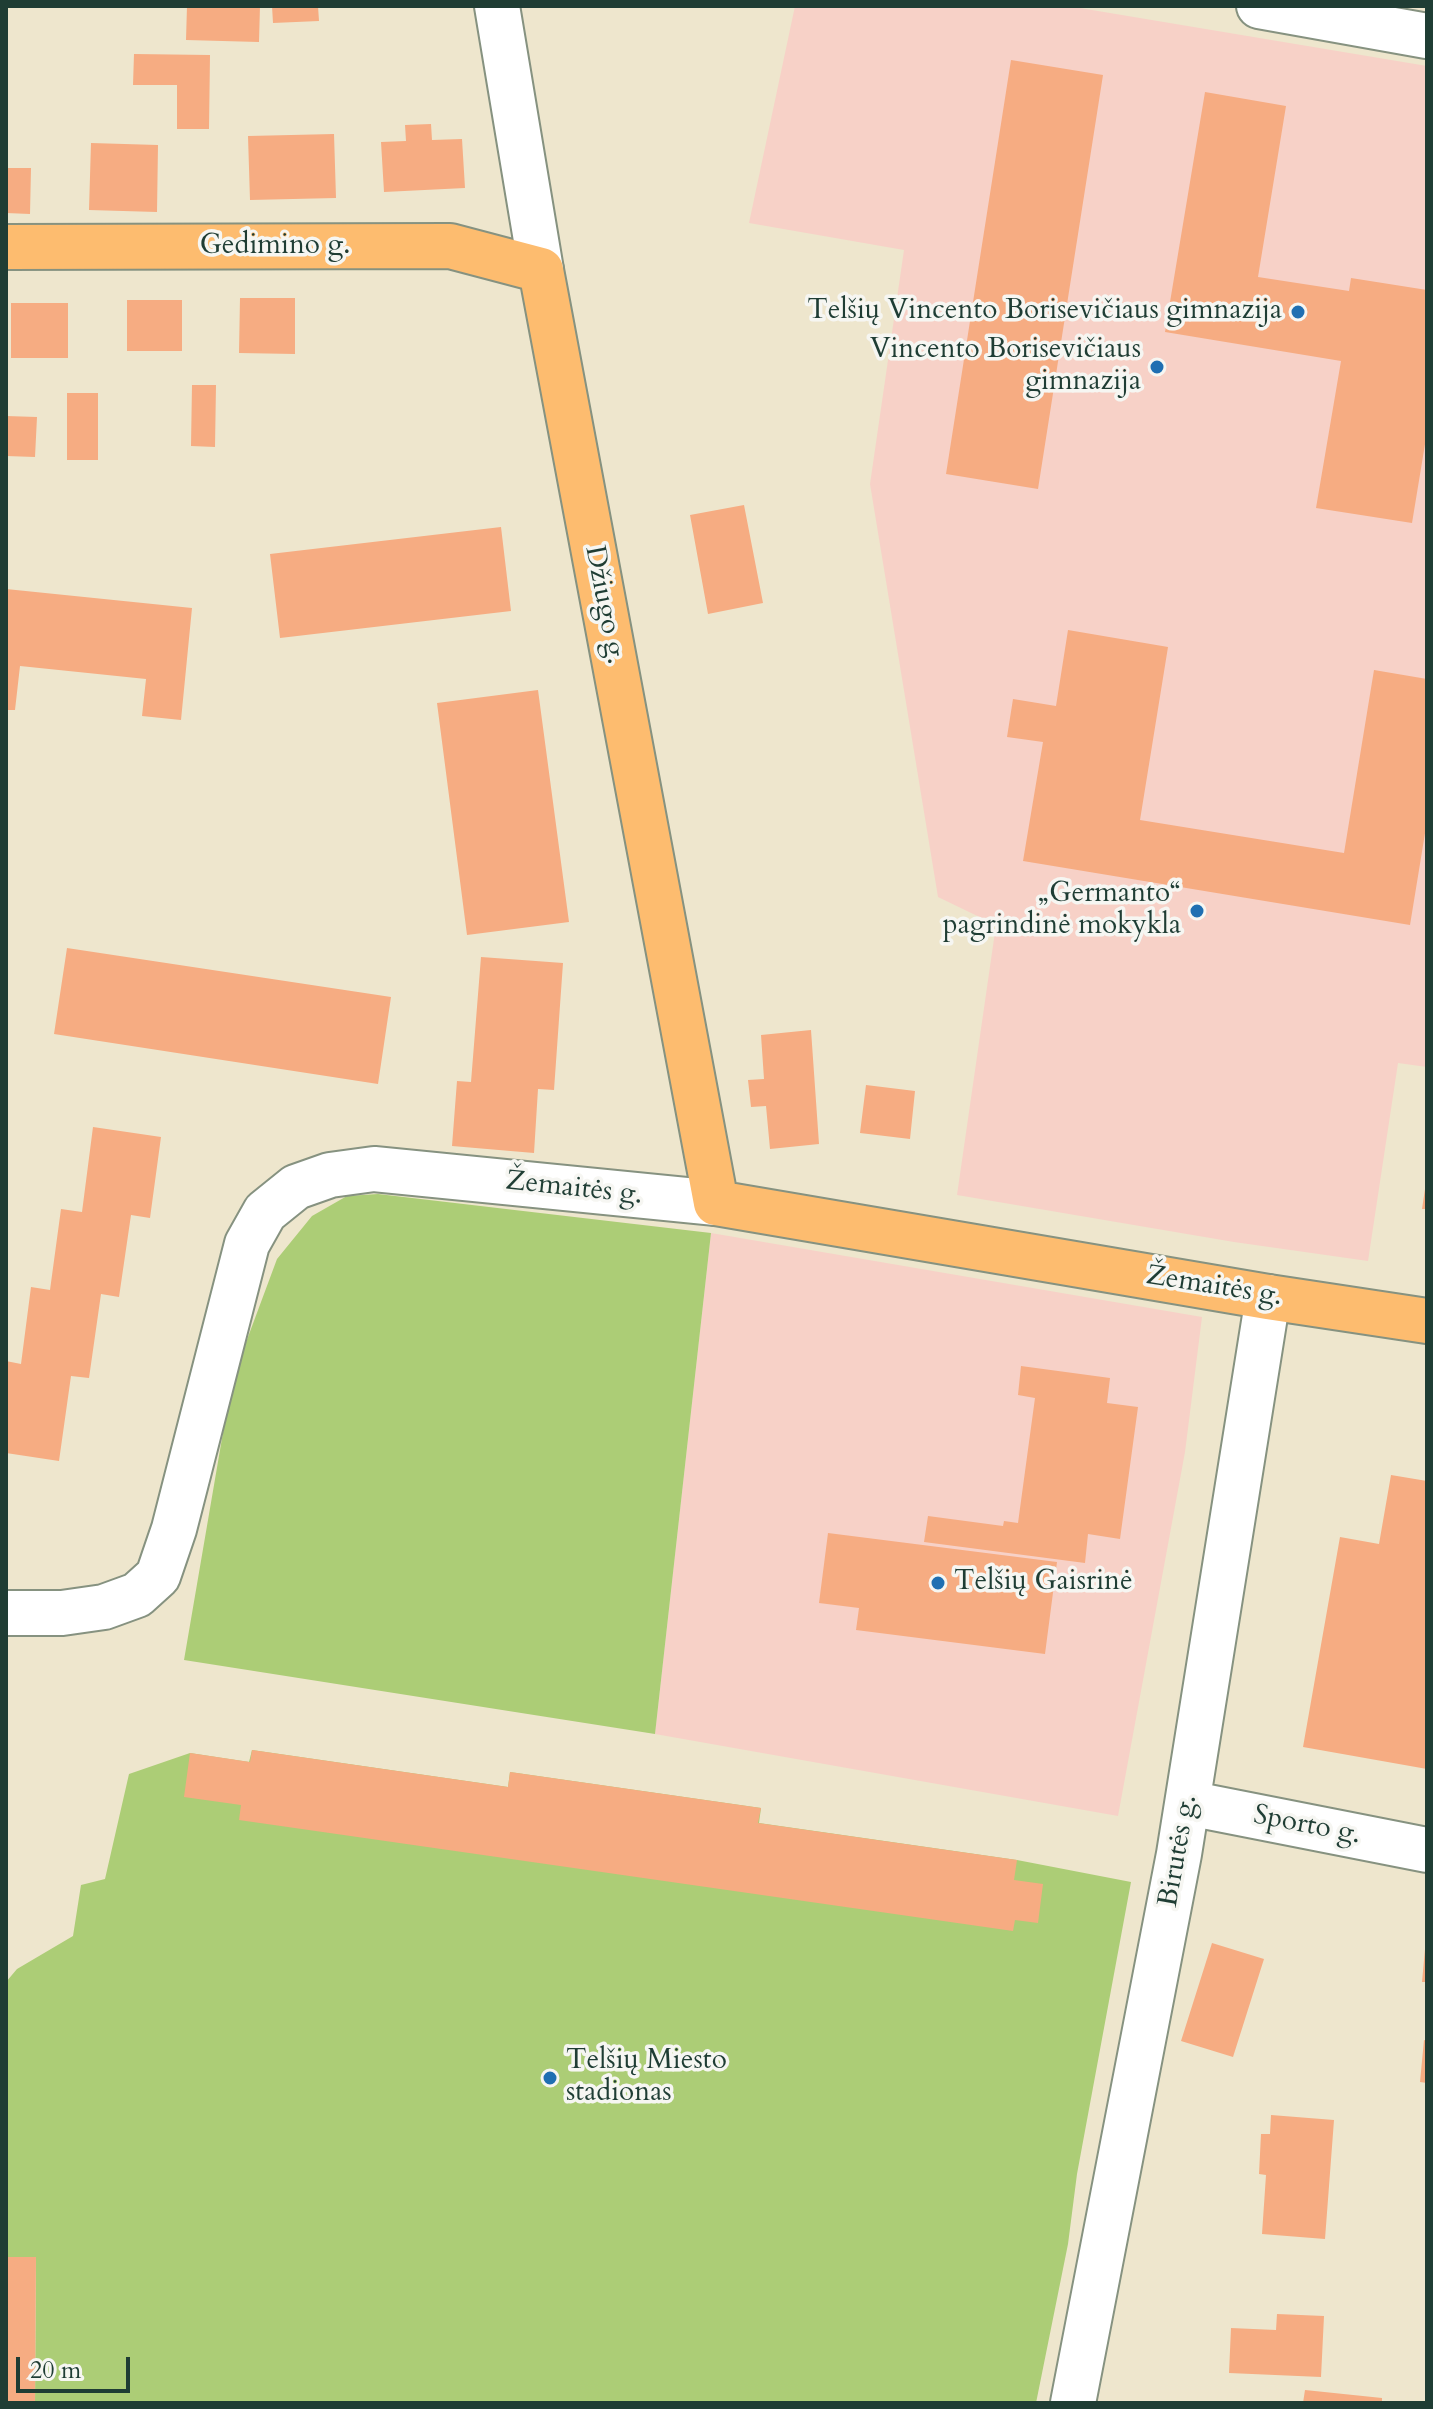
<!DOCTYPE html>
<meta charset="utf-8">
<style>
body{margin:0}
#map{position:relative;width:1433px;height:2409px;overflow:hidden;background:#eee6cd;font-family:Cardo,serif}
canvas{display:block}
.frame{position:absolute;inset:0;border:8px solid #1f3d34;pointer-events:none}
.scale{position:absolute;left:16px;top:2357px;width:114px;height:36px;box-sizing:border-box;border:4px solid #1f3d34;border-top:0;padding-left:10px;font-size:24px;line-height:28px;white-space:nowrap;color:#1f3d34;-webkit-text-stroke:6px #f6f6f2;paint-order:stroke}
</style>
<div id="map">
<canvas width="1433" height="2409"></canvas>
<div class="frame"></div>
<div class="scale">20 m</div>
</div>
<script>
const g = document.querySelector('canvas').getContext('2d');
g.lineJoin = 'round';
function paint(path, color) { g.fillStyle = color; g.fill(path, 'evenodd'); }
const shape = rows => new Path2D(rows.map(r => 'M' + r).join(''));
function trace(path, color, width, dash) { g.strokeStyle = color; g.lineWidth = width; g.lineCap = dash ? 'butt' : 'round'; g.setLineDash(dash || []); g.stroke(path); }
function drawText(font, color, halo, rows, align = 'center') {
  g.font = font + ' Cardo,serif'; g.lineWidth = 7; g.setLineDash([]); g.textBaseline = 'middle'; g.strokeStyle = halo; g.fillStyle = color; for (const [text, x, y, turn = 0] of rows) {
    g.save(); g.translate(x, y); g.rotate((+turn || 0) * Math.PI / 180); g.textAlign = isNaN(turn) ? turn : align; if (halo) g.strokeText(text, 0, 0); g.fillText(text, 0, 0); g.restore();
  }
}
const built = shape([
 [795,6,1068,6,1427,66,1427,1067,1398,1063,1368,1261,1234,1242,957,1195,996,925,938,897,870,484,904,250,749,223],
 [711,1233,1202,1317,1185,1452,1118,1816,655,1734]
]);
const green = shape([
 [378,1194,711,1233,655,1734,184,1660,232,1380,277,1259,312,1216,347,1196],
 [252,1750,508,1787,510,1772,761,1808,759,1823,1017,1860,1131,1882,1077,2174,1068,2244,1036,2403,35,2403,36,2258,6,2257,6,1982,17,1969,73,1936,81,1885,105,1879,129,1774,190,1753,249,1762]
]);
const building = shape([
 [187,6,260,6,259,42,186,40],
 [272,6,318,6,319,21,273,23],
 [134,54,210,55,209,129,177,129,177,85,133,85],
 [1011,60,1103,75,1038,489,946,474],
 [1205,92,1286,106,1258,277,1349,291,1351,278,1427,290,1427,432,1412,523,1316,508,1341,361,1165,332],
 [431,124,432,140,462,139,465,188,384,192,381,142,406,141,405,125],
 [334,134,336,198,250,200,248,136],
 [91,143,158,145,157,212,89,210],
 [6,168,31,168,30,214,6,213],
 [240,298,295,298,295,354,239,353],
 [127,300,182,300,182,351,127,351],
 [11,303,68,303,68,358,11,358],
 [192,385,216,385,215,447,191,446],
 [67,393,98,393,98,460,67,460],
 [6,416,37,417,35,457,6,456],
 [744,505,763,603,708,614,690,515],
 [501,527,511,611,280,638,270,554],
 [6,589,192,608,181,720,142,716,146,679,20,666,15,710,6,710],
 [1068,630,1168,647,1140,820,1344,853,1374,670,1427,679,1427,821,1410,925,1023,861,1043,742,1007,737,1013,699,1056,706],
 [538,690,569,922,467,935,437,703],
 [67,948,391,997,378,1084,54,1034],
 [481,957,563,963,554,1090,538,1089,534,1153,452,1146,457,1081,471,1082],
 [811,1030,819,1144,770,1149,766,1106,751,1107,748,1080,764,1079,761,1035],
 [866,1085,915,1091,910,1139,860,1133],
 [93,1127,161,1137,150,1218,131,1215,119,1297,101,1294,89,1378,71,1376,59,1461,6,1453,6,1361,21,1364,31,1287,50,1290,61,1209,82,1212],
 [1425,1189,1427,1189,1427,1209,1422,1209],
 [1021,1366,1110,1378,1107,1403,1138,1407,1120,1539,1088,1534,1085,1563,924,1542,928,1516,1003,1526,1004,1521,1018,1523,1035,1398,1018,1395],
 [1391,1475,1427,1481,1427,1769,1303,1747,1340,1537,1379,1544],
 [828,1533,1057,1562,1045,1654,856,1630,859,1608,819,1603],
 [252,1750,508,1787,510,1772,761,1808,758,1823,1017,1860,1014,1880,1043,1884,1038,1923,1015,1920,1013,1931,239,1820,241,1805,184,1797,190,1753,250,1762],
 [1212,1943,1264,1959,1233,2057,1181,2041],
 [1425,1949,1427,1949,1427,1982,1422,1982],
 [1424,2040,1427,2041,1427,2083,1420,2082],
 [1271,2115,1334,2120,1325,2239,1262,2234,1266,2175,1259,2174,1261,2134,1270,2134],
 [6,2257,36,2257,35,2403,6,2403],
 [1277,2314,1324,2316,1321,2377,1229,2373,1231,2328,1276,2330],
 [1305,2390,1382,2398,1382,2403,1303,2403]
]);
const street = shape([
 [497,6,541,270],
 [1259,6,1427,36],
 [6,1613,62,1613,104,1607,137,1595,158,1576,174,1529,247,1244,265,1212,296,1187,330,1175,374,1169,716,1203],
 [1188,1803,1427,1850],
 [1073,2403,1179,1854,1268,1297]
]);
const primary = shape([
 [6,247,450,246,541,270,716,1203,1268,1297,1427,1321]
]);
const markers = [
 [1298,312,8,"#1f6fb2"],
 [1157,367,8,"#1f6fb2"],
 [1197,911,8,"#1f6fb2"],
 [938,1583,8,"#1f6fb2"],
 [550,2078,8,"#1f6fb2"]
];
const streetNames = [
 ["Gedimino g.",275,247],
 ["Džiugo g.",604,605,79],
 ["Žemaitės g.",574,1189,6],
 ["Žemaitės g.",1214,1287,9],
 ["Sporto g.",1307,1826,11],
 ["Birutės g.",1179,1851,-80]
];
const poiNames = [
 ["Telšių Vincento Borisevičiaus gimnazija",1282,312],
 ["Vincento Borisevičiaus",1141,351],
 ["gimnazija",1141,383],
 ["„Germanto“",1181,895],
 ["pagrindinė mokykla",1181,927],
 ["Telšių Gaisrinė",954,1583,"left"],
 ["Telšių Miesto",566,2062,"left"],
 ["stadionas",566,2094,"left"]
];
paint(built, '#f7d1c7');
paint(green, '#accd76');
paint(building, '#f6ac82');
trace(street, '#869280', 48);
trace(primary, '#869280', 48);
trace(street, '#fff', 44);
trace(primary, '#fdbc6f', 44);
for (const [x, y, r, color] of markers) { const dot = new Path2D(); dot.arc(x, y, r, 0, 2 * Math.PI); g.fillStyle = color; g.fill(dot); trace(dot, '#f6f6f2', 3); }
drawText('28px', '#1f3d34', '#f6f6f2', streetNames);
drawText('28px', '#1f3d34', '#f6f6f2', poiNames, 'right');
</script>
